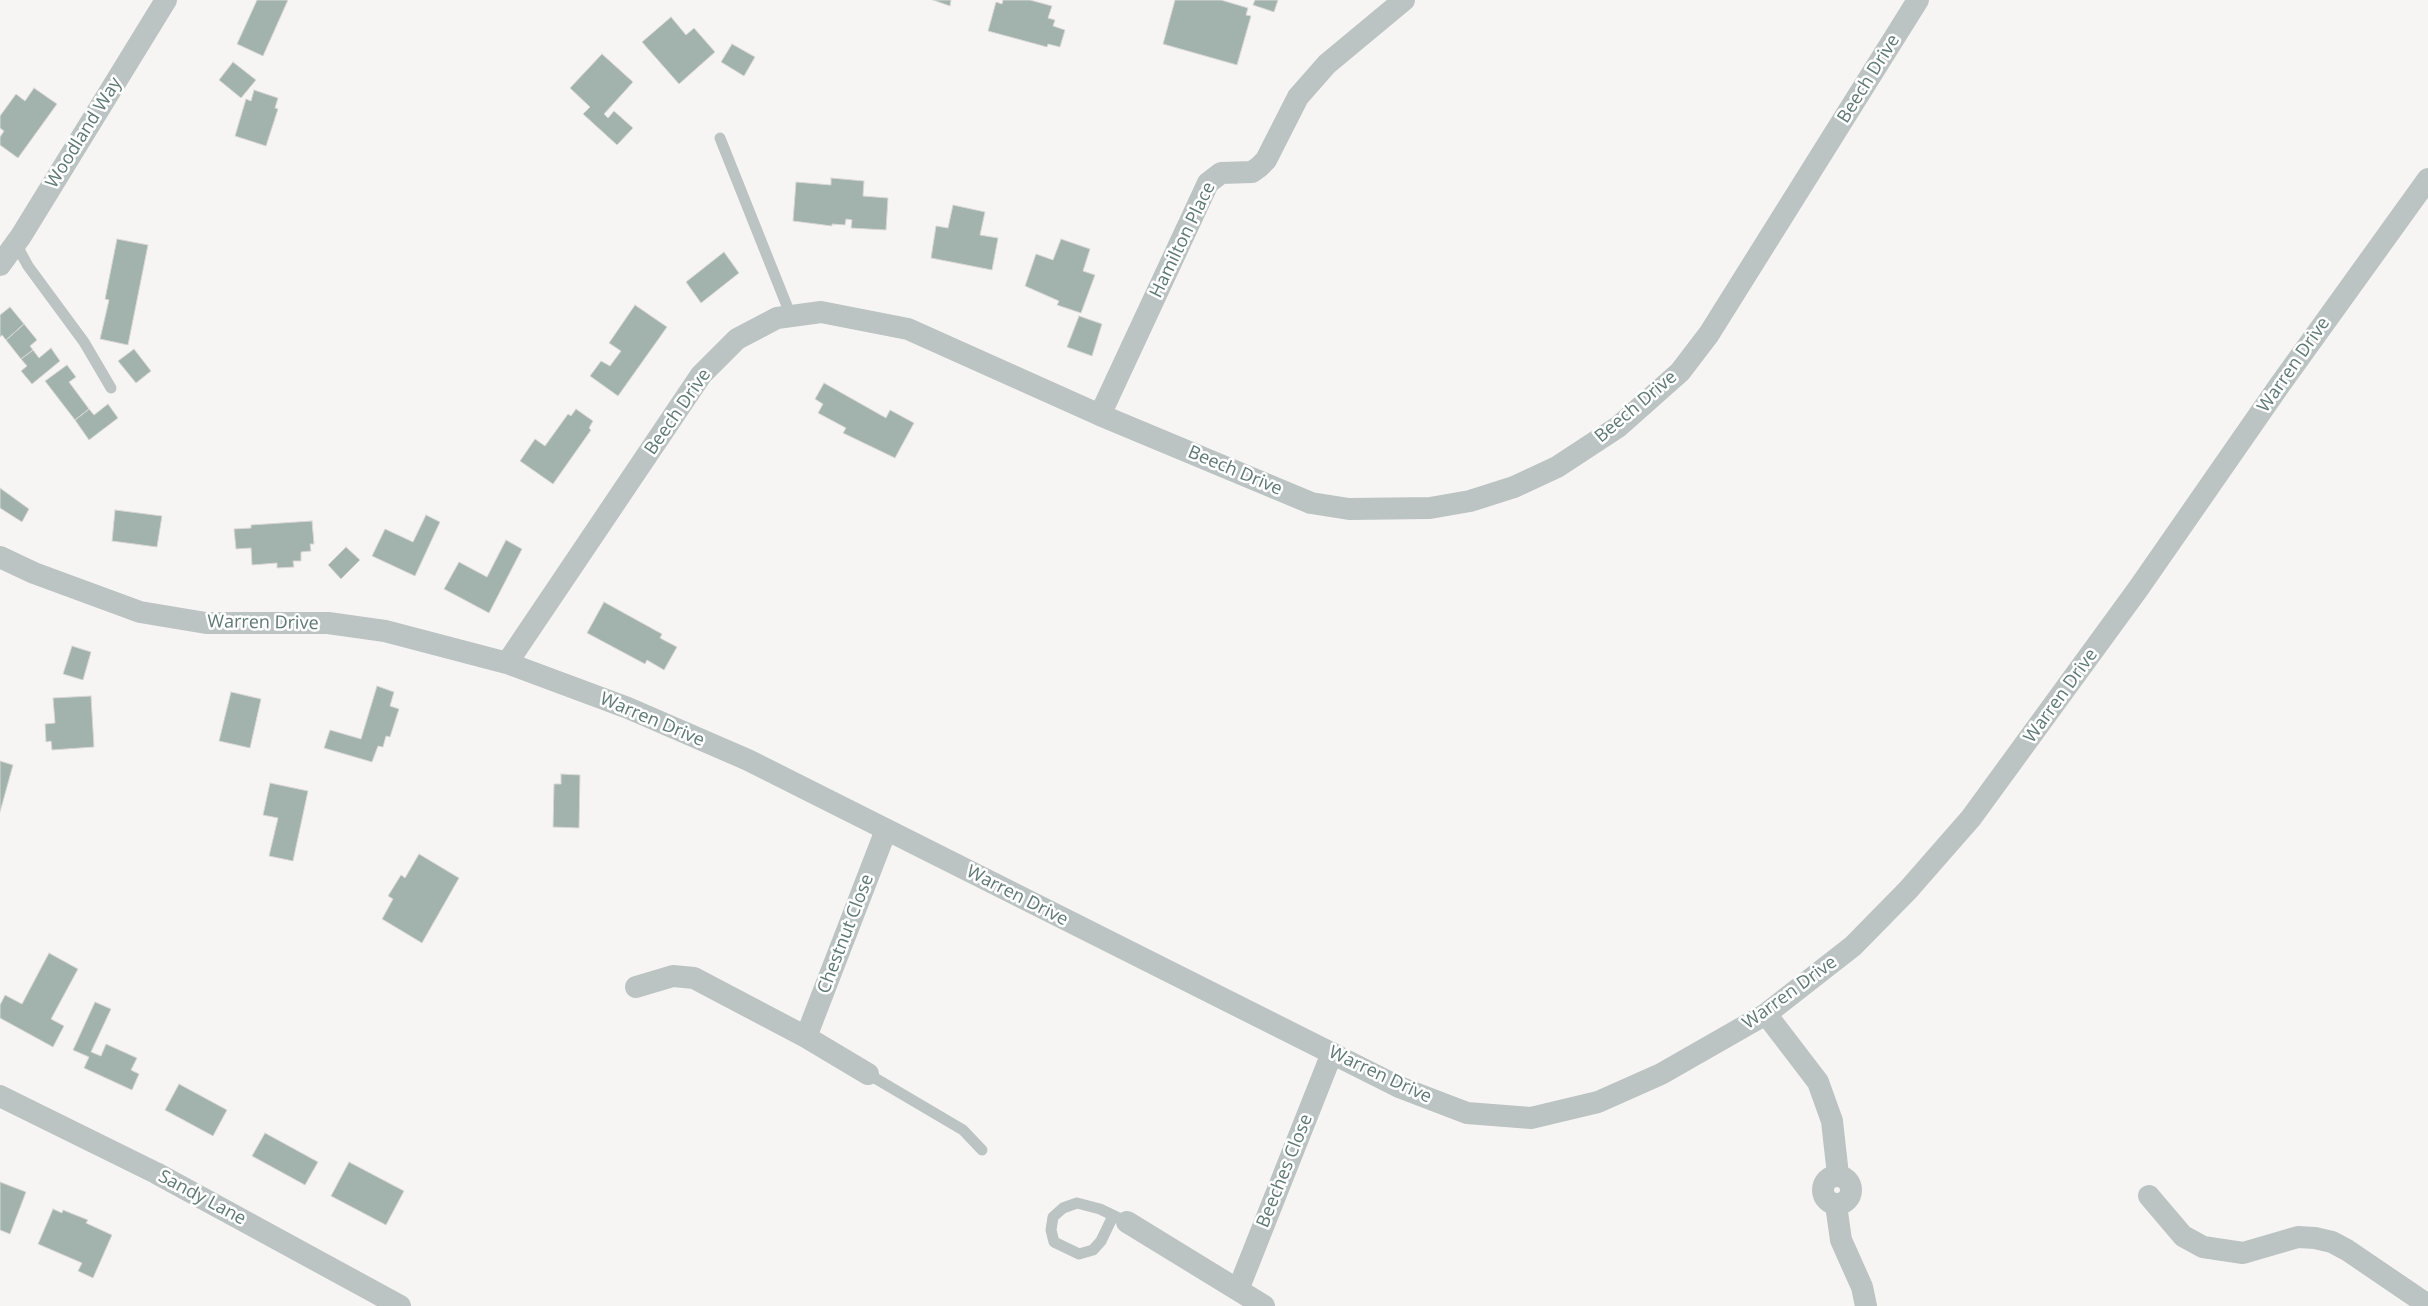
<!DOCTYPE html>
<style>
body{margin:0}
canvas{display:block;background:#f7f5f4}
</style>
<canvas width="2428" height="1306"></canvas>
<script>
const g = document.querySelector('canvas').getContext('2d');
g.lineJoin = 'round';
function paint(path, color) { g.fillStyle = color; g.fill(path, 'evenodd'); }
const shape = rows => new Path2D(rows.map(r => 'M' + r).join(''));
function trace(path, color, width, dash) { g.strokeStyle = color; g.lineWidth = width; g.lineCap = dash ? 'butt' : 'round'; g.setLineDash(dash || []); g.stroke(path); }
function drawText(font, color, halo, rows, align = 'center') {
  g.font = font + ' "Open Sans",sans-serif'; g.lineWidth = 5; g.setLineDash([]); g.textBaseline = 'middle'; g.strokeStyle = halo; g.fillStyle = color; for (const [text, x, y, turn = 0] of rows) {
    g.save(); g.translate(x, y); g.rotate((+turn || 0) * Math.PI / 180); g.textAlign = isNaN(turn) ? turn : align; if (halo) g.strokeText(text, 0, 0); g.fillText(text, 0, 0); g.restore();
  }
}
const building = shape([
 [257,0,288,0,263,56,237,44,257,0],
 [933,0,951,0,950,6,933,0],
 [1003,0,1030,0,1052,6,1048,18,1055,20,1053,26,1065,30,1060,47,1048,44,1047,47,988,31,996,2,1002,4,1003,0],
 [1175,0,1221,0,1248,8,1246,15,1251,16,1237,65,1163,44,1175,0],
 [1255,0,1278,0,1274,12,1253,5,1255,0],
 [671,17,686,35,694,28,715,52,679,84,642,42,671,17],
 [732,44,755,57,744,76,721,62,732,44],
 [602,54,633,82,604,114,608,118,614,111,633,128,617,145,583,114,590,107,570,88,602,54],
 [233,62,256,80,241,98,219,80,233,62],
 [34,88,57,104,18,158,0,145,0,137,4,131,0,128,0,116,16,94,25,101,34,88],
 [254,90,278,98,275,108,278,109,266,146,235,136,246,99,251,101,254,90],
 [831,178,864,181,863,196,888,198,886,230,851,228,852,220,846,219,845,225,832,224,832,226,793,221,796,182,831,185,831,178],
 [953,205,985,212,980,235,998,238,992,270,931,258,936,226,948,228,953,205],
 [117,239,148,245,128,345,100,339,109,300,105,299,117,239],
 [1061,239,1090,249,1083,271,1095,275,1081,313,1057,305,1059,301,1025,286,1036,254,1053,260,1061,239],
 [724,252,739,273,701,303,686,282,724,252],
 [635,305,667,327,618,396,590,376,601,361,610,366,621,351,609,343,635,305],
 [10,307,24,324,6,340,2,335,0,337,0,315,10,307],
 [1079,316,1102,324,1092,356,1067,347,1079,316],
 [24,324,37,340,30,346,33,350,21,359,6,340,24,324],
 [51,348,60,361,32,384,21,371,27,366,21,359,33,350,39,358,51,348],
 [134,349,151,371,136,383,118,361,134,349],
 [67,365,76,377,69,382,89,409,75,420,45,381,67,365],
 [824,383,886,418,890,410,914,423,895,458,843,433,846,428,818,413,823,404,815,399,824,383],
 [108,404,118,418,89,440,75,420,89,409,94,415,108,404],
 [576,409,593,421,589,428,591,430,553,484,520,461,535,439,545,446,568,414,571,416,576,409],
 [0,488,29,509,22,522,0,508,0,488],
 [115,510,162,516,157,547,112,541,115,510],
 [426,515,440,522,415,576,372,556,385,529,413,542,426,515],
 [312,521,314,544,310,544,311,551,301,552,301,561,293,561,294,567,277,568,277,563,252,565,251,548,236,549,234,529,251,528,251,525,312,521],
 [506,540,522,549,489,613,444,589,459,562,487,577,506,540],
 [346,547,360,560,341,579,328,565,346,547],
 [604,602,662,634,660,638,677,647,664,670,647,660,645,664,587,633,604,602],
 [72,646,91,652,83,680,63,674,72,646],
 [377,686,394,692,390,706,399,709,390,737,386,736,383,747,378,746,372,762,324,748,330,730,361,739,377,686],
 [231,692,261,699,250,748,219,741,231,692],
 [91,696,94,747,52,750,51,741,46,742,45,724,55,723,53,698,91,696],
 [0,761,13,765,0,812,0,761],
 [561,774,580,775,579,828,553,827,554,784,561,784,561,774],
 [270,783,308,791,293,861,269,856,278,818,263,815,270,783],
 [419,854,459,878,422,943,382,919,393,899,388,896,401,875,405,878,419,854],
 [49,953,78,969,51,1019,64,1026,53,1047,0,1018,0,1005,5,995,22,1004,49,953],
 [95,1002,111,1009,91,1052,101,1056,106,1044,137,1058,131,1070,139,1074,132,1090,84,1068,89,1057,73,1050,95,1002],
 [179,1084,227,1110,213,1136,165,1110,179,1084],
 [265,1133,318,1162,305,1185,252,1156,265,1133],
 [349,1162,404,1191,386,1225,331,1196,349,1162],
 [0,1182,26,1192,10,1234,0,1230,0,1182],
 [53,1209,62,1213,63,1210,88,1220,86,1223,112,1235,93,1278,78,1271,82,1263,38,1244,53,1209]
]);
const lane = shape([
 [720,138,791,316],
 [16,244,28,266,84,342,111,388],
 [868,1074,963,1130,982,1150],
 [1113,1216,1101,1241,1093,1250,1079,1254,1054,1242,1051,1230,1053,1217,1063,1208,1077,1203,1100,1209,1127,1222]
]);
const street = shape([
 [0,265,21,236,166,0],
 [1100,415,1208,183,1221,173,1252,172,1259,167,1266,160,1298,97,1327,64,1404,0],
 [0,557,34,573,140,612,206,623,328,623,385,631,507,663,628,708,748,760,1399,1087,1467,1113,1531,1118,1598,1102,1661,1074,1766,1014,1853,946,1908,890,1971,818,2138,589,2279,386,2428,179],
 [507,663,701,375,737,339,777,318,821,312,908,329,1100,415,1311,503,1349,509,1430,508,1470,501,1514,487,1557,467,1618,427,1680,372,1709,334,1918,0],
 [636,987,673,976,694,978,806,1037,868,1074],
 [1766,1014,1818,1082,1832,1121,1838,1175],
 [806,1037,886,830],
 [0,1096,156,1173,400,1306],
 '1823 1190a14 14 0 1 1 28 0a14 14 0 1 1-28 0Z',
 [2149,1196,2183,1236,2203,1247,2243,1253,2298,1237,2315,1238,2332,1242,2347,1250,2428,1305],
 [1836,1205,1841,1240,1862,1287,1866,1306],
 [1127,1222,1264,1306],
 [1238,1290,1332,1053]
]);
const streetNames = [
 ["Beech Drive",1869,79,-58],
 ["Woodland Way",84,133,-58],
 ["Hamilton Place",1183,240,-64],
 ["Warren Drive",2294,365,-55],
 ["Beech Drive",1636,407,-40],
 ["Beech Drive",678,412,-55],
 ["Beech Drive",1235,471,23],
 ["Warren Drive",263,623,1],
 ["Warren Drive",2061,696,-54],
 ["Warren Drive",652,720,23],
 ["Warren Drive",1017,896,27],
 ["Chestnut Close",846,934,-69],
 ["Warren Drive",1790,993,-36],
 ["Warren Drive",1380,1075,25],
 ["Beeches Close",1285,1171,-68],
 ["Sandy Lane",202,1198,28]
];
paint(building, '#a2b2ad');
trace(building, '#d8d7d6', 1);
trace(lane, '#bbc4c2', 11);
trace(street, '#bbc4c2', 22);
drawText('18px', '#5e7972', '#fff', streetNames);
</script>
